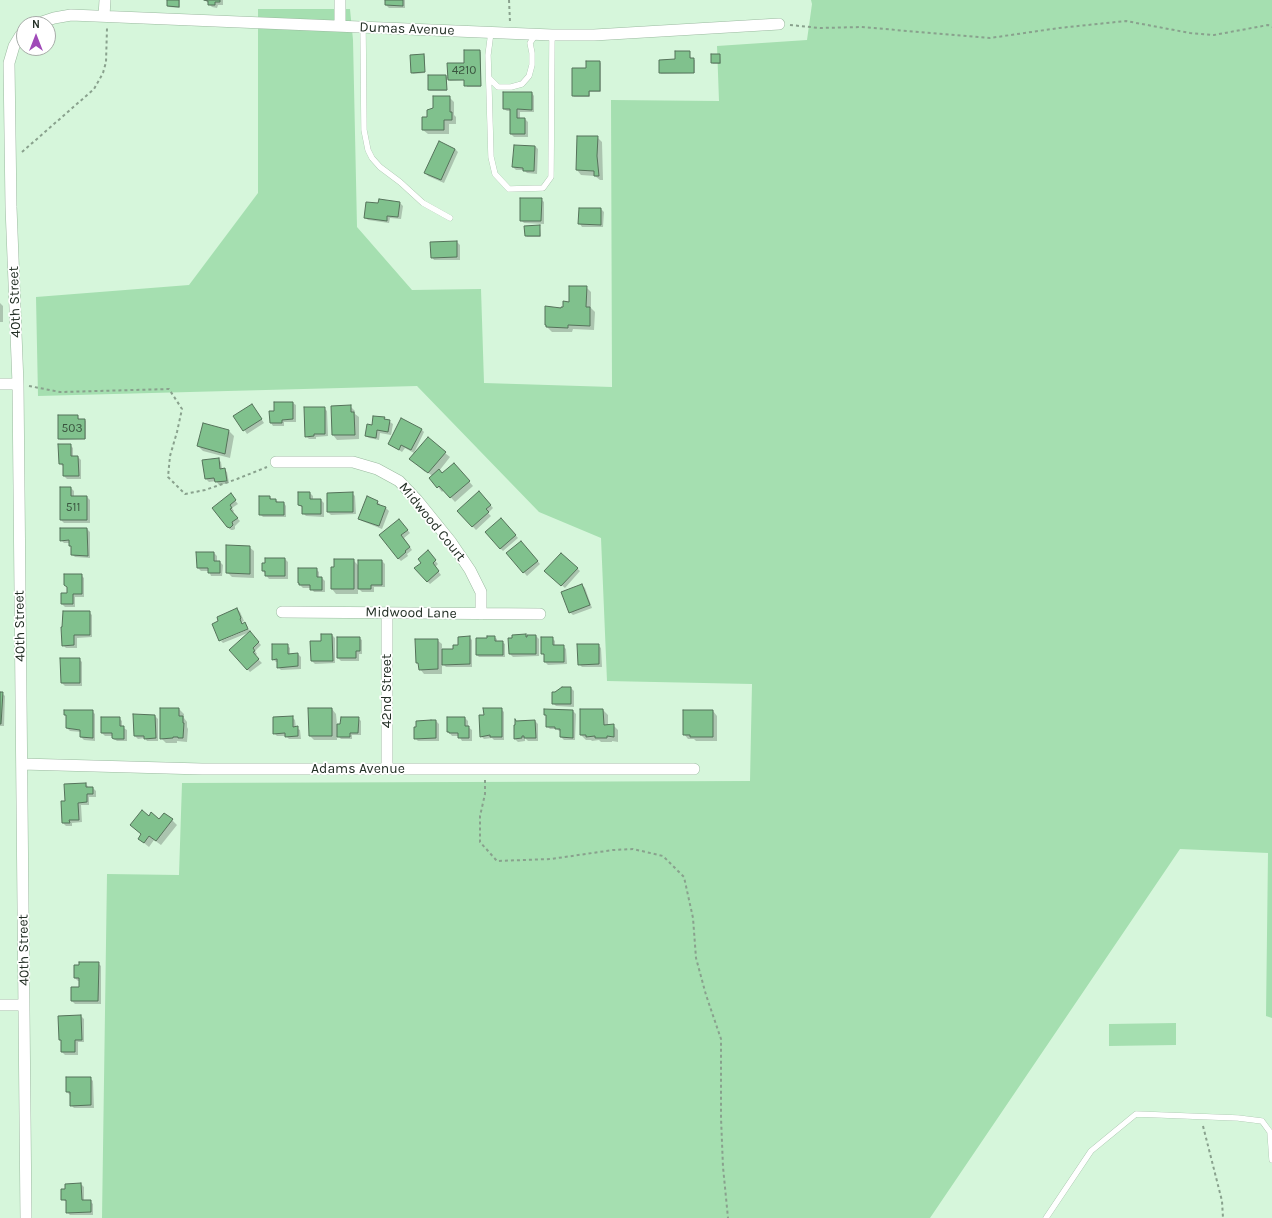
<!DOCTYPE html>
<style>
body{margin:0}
#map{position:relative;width:1272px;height:1218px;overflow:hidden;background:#d6f6db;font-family:Karla,sans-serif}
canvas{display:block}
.north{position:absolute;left:16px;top:16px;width:40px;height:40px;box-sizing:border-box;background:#fff;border:1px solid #a7aca8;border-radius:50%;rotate:0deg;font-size:11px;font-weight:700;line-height:16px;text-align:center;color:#232f25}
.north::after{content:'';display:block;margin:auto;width:14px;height:18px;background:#a04ab8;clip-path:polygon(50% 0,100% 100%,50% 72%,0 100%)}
</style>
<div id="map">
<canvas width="1272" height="1218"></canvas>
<div class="north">N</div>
</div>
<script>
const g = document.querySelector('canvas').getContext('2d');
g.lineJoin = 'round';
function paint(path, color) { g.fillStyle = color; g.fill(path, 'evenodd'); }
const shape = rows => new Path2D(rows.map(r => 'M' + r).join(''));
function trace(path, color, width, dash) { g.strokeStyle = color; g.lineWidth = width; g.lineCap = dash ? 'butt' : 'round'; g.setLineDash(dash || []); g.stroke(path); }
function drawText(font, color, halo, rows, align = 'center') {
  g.font = font + ' Karla,sans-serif'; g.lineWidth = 3.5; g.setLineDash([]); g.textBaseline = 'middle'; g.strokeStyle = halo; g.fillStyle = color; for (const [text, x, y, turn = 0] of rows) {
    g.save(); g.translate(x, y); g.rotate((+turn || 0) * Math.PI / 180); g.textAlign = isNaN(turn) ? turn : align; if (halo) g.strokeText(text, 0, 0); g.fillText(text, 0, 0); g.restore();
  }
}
const green = shape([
 [811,0,1272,0,1272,1018,1266,1016,1268,853,1180,849,930,1218,102,1218,107,874,179,875,182,783,750,781,752,684,607,681,601,538,539,512,417,386,38,396,36,297,189,285,258,193,258,9,350,9,353,40,357,227,412,290,481,289,484,383,612,387,611,100,719,101,717,46,807,40,812,4],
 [1176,1023,1176,1045,1109,1046,1109,1024]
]);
const shadow = shape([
 [168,0,180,0,180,8,169,7,168,6],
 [205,0,223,0,223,5,218,5,217,8,212,7],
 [386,0,405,0,405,8,389,8,386,5],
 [479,51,481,52,481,87,467,87,465,80,450,81,447,78,447,91,430,91,429,90,446,76,449,78],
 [689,52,691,59,695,60,695,73,661,74,660,73],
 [424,55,425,56,425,73,413,74,412,73],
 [720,55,721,64,713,64,712,63],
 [600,62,601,63,601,92,590,92,590,97,574,97,573,96,587,69],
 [532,93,534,96,534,112,520,112,520,119,525,119,528,122,528,137,514,137,511,134,511,111,507,111,504,109],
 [449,97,454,102,454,115,456,117,456,124,449,124,449,134,428,134,423,130,428,118,434,109],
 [578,137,597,137,602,142,603,180,600,180,595,176,581,175,577,170],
 [535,146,538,149,537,174,527,173,524,170,516,170,513,167],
 [455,149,458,152,444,183,428,176,426,173],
 [541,199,544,202,544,224,524,223,521,220],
 [400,203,403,206,401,219,390,218,389,223,368,220,365,217],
 [601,209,604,212,603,227,582,227,580,224],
 [539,226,540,228,541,237,527,237,526,236],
 [457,242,460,245,460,260,434,260,432,257],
 [586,287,591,292,591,308,595,312,594,330,573,329,572,332,552,332,547,327,562,309],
 [0,303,3,306,3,322,0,322],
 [293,403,296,405,296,422,284,422,284,426,273,426,271,423,270,412,275,412],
 [252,405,264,423,247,434,235,416],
 [332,406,350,406,355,411,355,414,359,417,359,439,337,440,333,435],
 [324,408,327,411,328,436,316,437,316,439,309,439,306,436],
 [59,416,78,416,79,420,85,420,86,421,86,439,60,440,59,438],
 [384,418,393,424,391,435,380,433,379,440,369,438,366,436,373,426],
 [204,425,229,431,234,436,230,458,203,451,198,446],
 [422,430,424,432,414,453,405,448,402,452,389,444],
 [59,445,70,445,73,448,73,457,78,457,81,460,81,479,67,479,64,476,64,467,60,464],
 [445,453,450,457,439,471,442,474,458,469,473,486,455,502,444,490,442,492,438,487,433,476,425,471,425,472,411,459],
 [218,459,221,462,222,469,224,469,227,472,229,483,219,485,216,481,209,482,206,479],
 [71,488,74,491,74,497,87,497,90,500,90,523,64,523,61,520],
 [479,492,493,508,488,513,491,516,476,530,458,511],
 [310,493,313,496,313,500,321,500,324,503,324,517,306,516,303,513,303,508,299,505],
 [352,493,355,496,356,514,331,515,328,512],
 [260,497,270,497,272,500,276,500,279,503,284,503,286,506,286,517,263,517,260,514],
 [233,498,238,504,232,508,234,511,232,513,240,521,235,526,235,529,233,530,231,530,228,527,213,508],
 [377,502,380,504,380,506,386,508,389,511,382,529,362,521,359,518],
 [399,520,410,533,404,538,412,550,407,554,408,556,401,561,398,558],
 [504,522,518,538,503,551,500,548],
 [87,529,90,532,90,558,75,557,72,554,72,547,70,543,64,543,61,540],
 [524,545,540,564,527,576,507,553],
 [249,547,254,551,254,578,232,577,227,572],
 [427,552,438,564,435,567,441,575,430,584,427,581,422,563],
 [214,553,217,556,217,562,220,562,223,565,222,576,211,576,209,571,201,571,198,568],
 [561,554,580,571,565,588,546,571],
 [285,559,288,562,288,579,269,579,263,571],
 [353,560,359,566,382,561,385,564,385,587,374,587,374,592,362,592,358,588,358,594,336,594,332,589,335,568],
 [316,569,319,572,319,578,322,578,325,581,325,592,314,592,311,588,303,588,300,585],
 [81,575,84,578,84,597,75,597,75,607,65,607,62,604],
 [582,585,585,588,592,608,573,615,570,612],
 [237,609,240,612,244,621,242,622,243,624,245,624,248,627,220,639],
 [89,612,92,615,92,637,77,638,77,648,66,648,63,645],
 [249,629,250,632,223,643,221,641],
 [250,633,261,645,255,651,257,654,255,656,262,663,250,672,230,650],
 [332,635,335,638,335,663,315,664,312,661,322,641],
 [525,635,528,638,536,636,539,639,539,656,513,657,510,654],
 [469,637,472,640,472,667,446,667,442,663,442,674,424,674,420,669,419,665,417,662,437,640,442,644,442,650,454,650],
 [494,637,497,639,497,642,502,642,505,644,505,657,479,657,476,654],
 [359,638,362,640,362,654,359,654,359,661,341,661,338,658],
 [552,638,555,641,555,646,563,646,566,649,567,664,548,665,545,662,545,656,542,653],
 [287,645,290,648,290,654,298,654,301,657,301,669,281,670,278,667,278,662,276,662,273,659],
 [598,645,601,648,602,667,582,667,579,664],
 [79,659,82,662,82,686,65,686,62,683],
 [571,688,574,691,574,707,556,706,553,703],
 [0,693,2,693,5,696,4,726,0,726],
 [179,709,184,714,184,718,187,722,187,727,188,729,187,742,177,741,177,743,166,743,161,738],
 [332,709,336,714,337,725,341,725,358,718,361,721,361,735,352,735,352,739,341,739,337,735,337,740,314,740,310,736],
 [501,709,504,712,504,740,494,740,492,738,484,739,481,736],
 [581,710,603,710,608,715,608,726,613,725,618,730,618,742,612,741,612,742,601,742,599,740,592,741,591,740,586,740,581,735],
 [92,711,95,714,95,741,84,740,81,737,81,732,70,731,67,728,67,716,65,715],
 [573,711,576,714,575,740,564,740,561,737,561,731,559,731,557,729,550,729,547,726,547,717,545,714],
 [713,711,717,716,717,741,696,741,694,739,688,739,684,734],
 [155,716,158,719,158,741,147,741,145,738,138,739,135,736],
 [292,717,295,720,296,728,300,730,301,739,289,739,286,736,277,736,274,733],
 [102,718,119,718,122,721,122,727,127,730,127,741,117,741,113,738,113,736,105,736,102,733],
 [465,718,468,721,468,727,472,730,472,741,462,741,459,736,452,736,448,731],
 [436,721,439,724,439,741,418,741,415,738],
 [535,721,538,724,538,741,528,741,525,738,525,741,518,742,515,739],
 [86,784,89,788,93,788,96,791,96,797,89,797,89,805,81,805,82,822,72,823,72,826,66,826,63,823,66,802],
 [149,817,159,820,172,820,177,825,161,845,154,840,149,847,139,839,142,835,131,825],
 [98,963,101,966,101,1004,75,1004,72,1001,80,988,80,981,78,981,75,978],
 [81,1016,84,1019,84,1042,78,1042,78,1055,65,1055,62,1052,62,1042,60,1040],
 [90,1078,93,1081,94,1108,74,1108,71,1105,70,1095,67,1092],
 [81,1184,84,1187,84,1201,90,1201,93,1204,93,1215,70,1215,67,1212,67,1202,62,1199]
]);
const building = shape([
 [167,0,179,0,179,7,167,6,167,0],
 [204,0,220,0,220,2,215,2,215,5,208,5,208,1,204,0],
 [385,0,403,0,403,6,385,5,385,0],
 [464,50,480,50,481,86,464,86,464,80,448,80,447,63,464,63,464,50],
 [675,51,690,51,690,58,694,58,694,73,659,73,659,60,675,59,675,51],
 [424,54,425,72,411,73,410,55,424,54],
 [711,54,720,54,720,63,711,63,711,54],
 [586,61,600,61,600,91,589,91,589,96,572,96,572,68,586,68,586,61],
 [428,75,446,75,447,90,428,90,428,75],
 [503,92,532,92,532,110,517,109,517,118,525,118,525,134,510,134,510,109,503,109,503,92],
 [433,96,450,96,450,112,452,112,452,120,444,120,444,130,422,130,422,117,427,117,427,110,433,108,433,96],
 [577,136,598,136,597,156,599,176,594,176,594,171,576,170,577,136],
 [439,141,455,149,441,180,424,173,439,141],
 [514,145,535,146,534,171,523,171,523,168,512,167,514,145],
 [520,198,542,198,541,221,520,221,520,198],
 [379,199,400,202,398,217,387,216,387,221,364,218,366,202,378,203,379,199],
 [579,208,601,208,601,225,578,224,579,208],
 [540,225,540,236,525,236,524,226,540,225],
 [457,241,457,257,431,258,430,242,457,241],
 [569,286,587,286,586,307,590,307,590,326,568,325,568,328,546,327,546,325,545,325,545,306,561,308,561,307,563,307,563,301,569,302,569,286],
 [274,402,293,402,293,419,282,420,282,423,270,423,269,411,274,411,274,402],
 [252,404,262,419,243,431,233,416,252,404],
 [351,405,351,412,354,412,355,435,332,435,331,406,351,405],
 [304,407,325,407,325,434,314,434,314,436,305,437,304,407],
 [58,415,78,415,78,419,85,419,85,439,58,439,58,415],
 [373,416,385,417,384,419,390,420,388,432,377,430,376,438,365,436,367,424,372,425,373,416],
 [401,418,422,429,411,450,401,445,399,450,388,444,401,418],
 [203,423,229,430,225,454,197,446,203,423],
 [428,437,446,452,428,473,409,459,428,437],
 [58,444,71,444,71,456,78,456,79,476,63,476,63,464,59,464,58,444],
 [219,458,220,469,225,468,227,481,215,482,214,478,205,479,202,460,219,458],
 [454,463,470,481,450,498,439,486,437,488,429,478,439,469,442,473,454,463],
 [60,487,71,487,71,496,87,496,87,520,60,520,60,487],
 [479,491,491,505,486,509,489,512,472,527,457,511,479,491],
 [298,492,310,492,310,499,321,499,321,514,302,514,302,506,298,505,298,492],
 [353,492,353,512,327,512,327,493,353,492],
 [231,493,236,500,230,505,232,508,230,509,238,518,232,522,233,525,230,528,227,527,212,508,231,493],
 [259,496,270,496,270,499,276,499,276,502,284,502,284,515,259,515,259,496],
 [367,496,378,501,377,504,386,507,379,526,358,519,367,496],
 [501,518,516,535,500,549,485,532,501,518],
 [399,519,408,530,401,535,410,547,405,551,406,552,398,559,379,535,399,519],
 [60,528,87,528,88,556,71,555,71,546,69,546,69,540,60,541,60,528],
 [521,541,538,561,523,573,506,553,521,541],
 [226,545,250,546,250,574,226,573,226,545],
 [428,550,436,560,433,563,439,571,427,582,414,568,421,563,418,559,428,550],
 [196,552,214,552,214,561,220,561,220,573,208,573,208,568,197,568,196,552],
 [561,553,578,568,561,586,544,571,561,553],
 [265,558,285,558,285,576,265,576,265,571,262,571,262,563,265,563,265,558],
 [334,559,354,559,354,589,331,589,331,567,334,567,334,559],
 [358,560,382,560,382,585,371,585,371,589,358,589,358,560],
 [298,568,317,568,317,577,322,577,322,590,310,590,310,585,299,585,299,583,298,583,298,568],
 [64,574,82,574,82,594,73,594,73,604,61,604,61,593,67,593,67,587,64,585,64,574],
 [582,584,590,605,569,613,561,592,582,584],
 [237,608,241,618,240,619,242,624,245,622,248,629,219,641,212,624,218,621,217,617,237,608],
 [63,611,90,611,90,635,74,635,74,645,62,646,61,627,62,627,63,611],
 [250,631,259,642,253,648,255,651,253,652,259,659,247,670,229,650,250,631],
 [321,634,332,634,333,661,311,661,310,641,321,641,321,634],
 [526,634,526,637,527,637,527,635,536,635,536,654,509,654,508,638,512,638,512,635,526,634],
 [470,636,470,664,442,665,442,649,453,649,453,645,458,645,458,637,470,636],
 [487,636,495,636,495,641,503,641,503,655,476,655,476,638,487,638,487,636],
 [337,637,360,637,360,651,356,651,356,658,337,658,337,637],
 [541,637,553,637,553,645,564,645,564,662,544,662,544,654,541,654,541,637],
 [415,639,438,639,438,669,419,670,418,663,416,663,415,639],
 [272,644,288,644,288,654,298,653,298,666,277,668,277,659,272,660,272,644],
 [577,644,599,644,599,664,578,665,577,644],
 [60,658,80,658,80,683,61,683,60,658],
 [562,687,571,687,571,704,552,704,552,692,555,692,562,687],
 [0,692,3,692,1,724,0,724,0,692],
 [160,708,179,708,179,716,183,716,183,723,184,723,183,738,178,738,178,737,173,737,173,738,160,739,160,708],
 [308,708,332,708,332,736,309,736,308,708],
 [483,708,502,708,502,737,490,737,490,735,480,737,479,715,484,715,483,708],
 [544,709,573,710,573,738,560,737,560,729,555,729,555,727,546,727,546,715,544,715,544,709],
 [580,709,603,709,604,725,614,724,614,737,607,736,607,738,595,738,595,736,586,737,586,735,580,735,580,709],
 [64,710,93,710,93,738,80,737,80,730,66,728,66,715,64,715,64,710],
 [683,710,713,710,713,737,690,737,690,735,683,735,683,710],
 [133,714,155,715,156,738,144,739,144,736,134,736,133,714],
 [293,716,293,727,298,726,298,736,285,737,285,733,273,734,273,717,293,716],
 [101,717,120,717,120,726,124,726,124,739,114,739,112,738,112,733,101,733,101,717],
 [341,717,359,717,358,733,350,733,350,737,337,737,337,724,340,724,341,717],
 [447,717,465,717,465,726,469,726,469,738,458,738,458,733,449,733,449,732,447,732,447,717],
 [515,719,516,721,535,720,536,738,524,738,524,736,522,736,522,738,514,739,514,725,515,725,515,719],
 [431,720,436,720,436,738,414,739,414,727,416,727,416,721,431,720],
 [86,783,86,787,93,787,93,794,87,794,87,802,78,803,79,820,69,820,70,823,62,823,61,801,65,801,64,784,86,783],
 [142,810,149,816,151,812,159,819,164,813,173,819,156,841,149,836,144,843,138,839,141,834,130,825,142,810],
 [79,962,99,962,98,1001,71,1001,71,987,79,987,79,978,74,978,74,965,79,965,79,962],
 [81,1015,82,1040,75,1040,75,1052,61,1052,61,1040,59,1040,58,1016,81,1015],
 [66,1077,91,1077,91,1105,70,1106,70,1092,66,1092,66,1077],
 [81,1183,82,1200,91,1200,91,1212,66,1213,66,1200,61,1200,61,1189,65,1189,65,1184,81,1183]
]);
const path = shape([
 [509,0,510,22],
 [790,25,820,28,861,27,990,38,1059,28,1126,21,1190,33,1214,35,1268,25,1272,27],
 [22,152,94,89,103,73,106,62,107,28],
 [29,386,60,392,169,389,182,409,177,432,170,456,168,477,185,494,205,490,237,479,267,467],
 [485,780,485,794,480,816,480,842,497,861,551,859,613,850,633,849,663,856,684,877,693,918,696,958,706,995,721,1039,721,1118,723,1167,728,1218],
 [1203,1126,1222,1201,1223,1218]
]);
const service = shape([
 [363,27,364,130,368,150,372,158,380,167,400,182,423,203,450,218],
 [491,32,488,55,491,157,495,174,509,189,543,188,551,177,552,35],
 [489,78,498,87,511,87,522,84,529,76,532,65,532,53,530,43,536,34],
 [1046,1218,1091,1151,1136,1114,1238,1118,1262,1121,1270,1132,1272,1160]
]);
const minor = shape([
 [104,16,105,0],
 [36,24,54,18,71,15,552,35,594,35,779,24],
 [340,26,340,0],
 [24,32,20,36,14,46,9,63,11,207,18,384,26,1218],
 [0,384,18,384],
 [276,462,353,462,377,469,399,481,417,500,451,542,470,570,481,592,481,614],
 [282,612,540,614],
 [387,613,387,769],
 [22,764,202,769,694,769],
 [0,1005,24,1005]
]);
const numberNames = [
 ["4210",464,71],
 ["503",72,429],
 ["511",73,508]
];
const streetNames = [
 ["Dumas Avenue",407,29,2],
 ["40th Street",15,302,-92],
 ["Midwood Court",432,522,51],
 ["Midwood Lane",411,613,1],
 ["40th Street",20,626,-91],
 ["42nd Street",387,691,-90],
 ["Adams Avenue",358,769],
 ["40th Street",24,950,-91]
];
paint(green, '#a5dfb0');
paint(shadow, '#0003');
paint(building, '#80c18d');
trace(building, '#55725a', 1);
trace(service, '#9ab99f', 6);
trace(minor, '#9ab99f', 12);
trace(path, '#89a18d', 2, [3, 3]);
trace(service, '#fff', 5.5);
trace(minor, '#fff', 11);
drawText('12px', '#3a543f', null, numberNames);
drawText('14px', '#232f25', '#fff', streetNames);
</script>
